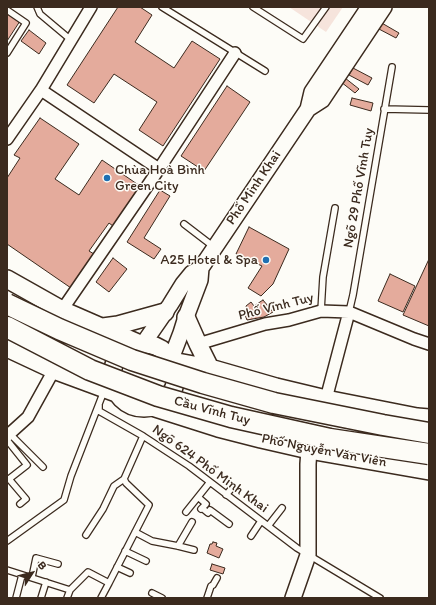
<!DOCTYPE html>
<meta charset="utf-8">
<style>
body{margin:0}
#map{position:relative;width:436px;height:605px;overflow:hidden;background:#fdfcf7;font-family:Itim,sans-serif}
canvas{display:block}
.frame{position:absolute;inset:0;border:8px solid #3b2a1e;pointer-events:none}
.north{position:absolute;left:12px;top:553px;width:40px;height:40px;-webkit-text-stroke:3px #fdfcf7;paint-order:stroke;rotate:54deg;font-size:11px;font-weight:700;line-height:16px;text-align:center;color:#3b2a1e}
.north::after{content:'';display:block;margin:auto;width:14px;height:18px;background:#3b2a1e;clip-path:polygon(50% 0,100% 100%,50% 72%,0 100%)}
</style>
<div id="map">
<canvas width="436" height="605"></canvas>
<div class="frame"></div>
<div class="north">B</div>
</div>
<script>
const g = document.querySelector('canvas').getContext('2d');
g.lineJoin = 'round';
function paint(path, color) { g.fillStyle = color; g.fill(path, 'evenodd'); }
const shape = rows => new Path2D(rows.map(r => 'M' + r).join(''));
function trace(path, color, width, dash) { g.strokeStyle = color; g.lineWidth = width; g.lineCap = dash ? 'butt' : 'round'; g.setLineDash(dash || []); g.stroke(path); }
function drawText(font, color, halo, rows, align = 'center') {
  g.font = font + ' Itim,sans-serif'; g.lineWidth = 3; g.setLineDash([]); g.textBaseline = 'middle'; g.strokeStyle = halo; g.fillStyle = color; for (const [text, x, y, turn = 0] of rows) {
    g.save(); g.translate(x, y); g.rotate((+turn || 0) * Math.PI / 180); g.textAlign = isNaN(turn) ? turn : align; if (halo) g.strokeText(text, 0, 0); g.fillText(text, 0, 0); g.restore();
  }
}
const built = shape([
 [289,7,343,7,326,32]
]);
const building = shape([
 [118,7,140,7,152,15,135,42,174,68,192,41,220,59,163,146,139,130,157,102,114,74,94,103,67,85,118,7],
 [7,12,20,21,7,41,7,12],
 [380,22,399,33,396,38,377,28,380,22],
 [29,30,46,43,39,54,21,41,29,30],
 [353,68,372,78,368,85,349,75,353,68],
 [345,78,359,89,355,93,341,82,345,78],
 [227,86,250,102,204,171,181,156,227,86],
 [352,98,373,103,371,111,350,105,352,98],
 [40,118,79,144,55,179,79,195,102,160,140,186,113,226,109,223,89,251,94,254,71,288,7,244,7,178,20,158,14,155,40,118],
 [160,190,170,196,144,238,161,249,154,259,127,242,160,190],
 [249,227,289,249,273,284,261,296,248,288,262,266,236,254,249,227],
 [113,258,127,269,109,292,96,282,113,258],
 [429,259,429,326,403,315,429,259],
 [390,274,415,286,403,312,378,301,390,274],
 [263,300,273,312,264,317,247,320,243,310,247,309,246,306,251,302,254,306,263,300],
 [213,542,217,543,216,546,223,549,219,558,207,553,210,544,212,544,213,542],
 [212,564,225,568,223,574,210,570,212,564]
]);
const lane = shape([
 [37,7,40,14,71,40],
 [162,7,265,71],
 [253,7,303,39,326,7],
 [7,10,26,23,7,53],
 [384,109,429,110],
 [184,224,214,247],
 [321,311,323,277,335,208],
 [349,312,353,295,392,67],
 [99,405,99,411,143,436,189,466,297,548,380,598],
 [10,434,43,467],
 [7,440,27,465,9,479,26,499,20,504],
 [226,495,231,489],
 [198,497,206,504,201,509],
 [202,508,208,513,210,510,229,524],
 [186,512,210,482],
 [268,526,282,508],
 [135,532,152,541,178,546,194,550],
 [86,535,103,509,114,486,124,479],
 [251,536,261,521],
 [7,541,64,500,71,476,104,391],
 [178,546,192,522],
 [125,551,146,561],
 [117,567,130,573],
 [7,570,70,590],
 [32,577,36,558,58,564],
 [152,593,162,598],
 [16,598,22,575],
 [41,598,46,582],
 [67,598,70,590,88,572,109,583,149,505,126,483,124,479,143,436],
 [101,598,109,583],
 [207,598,211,586,213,585,217,578]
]);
const street = shape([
 [41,90,159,169],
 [7,139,41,90,91,7],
 [62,310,159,169,235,53],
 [198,344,265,324,289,320,321,311,349,312,414,339,429,344],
 [326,399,349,312],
 [7,436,28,417,54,370]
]);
const secondary = shape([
 [308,109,322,100,384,7],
 [143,344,170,305,183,284,192,273,201,268,308,109,312,92,369,7],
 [171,359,181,333,186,317,200,280,201,268],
 [293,598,308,555,308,464,309,450]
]);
const primary = shape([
 [7,279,62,310,140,344],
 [186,317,198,344,210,368],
 [103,327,118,325,165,312],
 '112 376a32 32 0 1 1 64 0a32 32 0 1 1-64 0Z',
 [7,348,54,370,119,394],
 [172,361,210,368,276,387,326,399,417,417,429,418],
 [152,407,218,428,261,439,309,450,429,471]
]);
const highwayBridge = shape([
 [7,304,59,329,132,360,203,383,274,403,383,425,429,433],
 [7,327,90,370,158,396,231,417,330,439,429,454]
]);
const markers = [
 [107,178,4,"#1f6fb2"],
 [266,260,4,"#1f6fb2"]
];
const poiNames = [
 ["Chùa Hoà Bình",115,170],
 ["Green City",115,186],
 ["A25 Hotel & Spa",258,260,"right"]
];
const streetNames = [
 ["Phố Minh Khai",254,188,-56],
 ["Ngõ 29 Phố Vĩnh Tuy",359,188,-80],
 ["Phố Vĩnh Tuy",276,307,-14],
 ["Cầu Vĩnh Tuy",212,411,15],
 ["Phố Nguyễn Văn Viên",324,451,11],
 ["Ngõ 624 Phố Minh Khai",210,469,36]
];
paint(built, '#f6e4dc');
paint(building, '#e4ab9c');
trace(building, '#3b2a1e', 1);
trace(lane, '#3b2a1e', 8);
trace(street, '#3b2a1e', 14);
trace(secondary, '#3b2a1e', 18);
trace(primary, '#3b2a1e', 20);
trace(lane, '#fdfcf7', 5.5);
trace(street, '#fdfcf7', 11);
trace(secondary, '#fdfcf7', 15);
trace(primary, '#fdfcf7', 17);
trace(highwayBridge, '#3b2a1e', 23, []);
trace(highwayBridge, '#fdfcf7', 20);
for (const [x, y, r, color] of markers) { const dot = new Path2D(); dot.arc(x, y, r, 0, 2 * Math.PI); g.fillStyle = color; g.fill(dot); trace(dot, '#fdfcf7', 1.5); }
drawText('14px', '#3b2a1e', '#fdfcf7', poiNames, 'left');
drawText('14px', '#3b2a1e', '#fdfcf7', streetNames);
</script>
